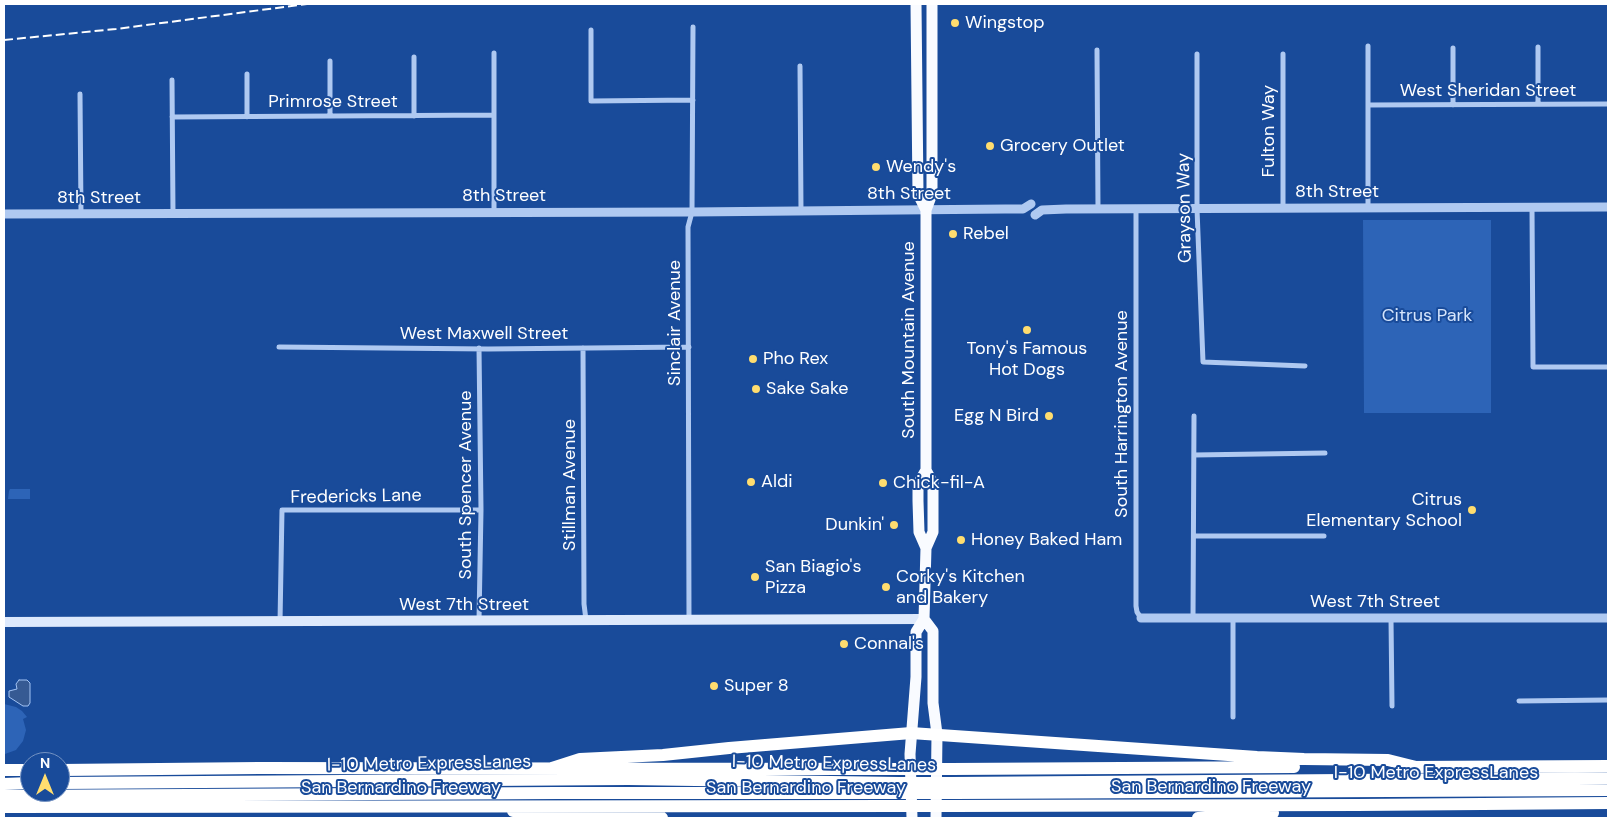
<!DOCTYPE html>
<style>
body{margin:0}
#map{position:relative;width:1612px;height:822px;overflow:hidden;background:#194b9a;font-family:"DM Sans",sans-serif}
canvas{display:block}
.frame{position:absolute;inset:0;border:5px solid #fff;pointer-events:none}
.north{position:absolute;left:20px;top:752px;width:50px;height:50px;box-sizing:border-box;background:#194b9a;border:1px solid #7593c2;border-radius:50%;rotate:0deg;font-size:14px;font-weight:700;line-height:20px;text-align:center;color:#fff}
.north::after{content:'';display:block;margin:auto;width:18px;height:22px;background:#ffdd6f;clip-path:polygon(50% 0,100% 100%,50% 72%,0 100%)}
</style>
<div id="map">
<canvas width="1612" height="822"></canvas>
<div class="frame"></div>
<div class="north">N</div>
</div>
<script>
const g = document.querySelector('canvas').getContext('2d');
g.lineJoin = 'round';
function paint(path, color) { g.fillStyle = color; g.fill(path, 'evenodd'); }
const shape = rows => new Path2D(rows.map(r => 'M' + r).join(''));
function trace(path, color, width, dash) { g.strokeStyle = color; g.lineWidth = width; g.lineCap = dash ? 'butt' : 'round'; g.setLineDash(dash || []); g.stroke(path); }
function drawText(font, color, halo, rows, align = 'center') {
  g.font = font + ' "DM Sans",sans-serif'; g.lineWidth = 4; g.setLineDash([]); g.textBaseline = 'middle'; g.strokeStyle = halo; g.fillStyle = color; for (const [text, x, y, turn = 0] of rows) {
    g.save(); g.translate(x, y); g.rotate((+turn || 0) * Math.PI / 180); g.textAlign = isNaN(turn) ? turn : align; if (halo) g.strokeText(text, 0, 0); g.fillText(text, 0, 0); g.restore();
  }
}
const green = shape([
 [1363,220,1491,220,1491,413,1364,413],
 [10,489,30,489,30,499,8,499,9,491],
 [4,704,16,707,22,711,27,717,23,719,26,730,23,741,16,750,5,754,4,754]
]);
const water = shape([
 [19,680,27,680,30,683,30,703,28,706,23,706,9,697,9,691,17,689,16,684,19,680]
]);
const minor = shape([
 [591,30,591,101,693,100],
 [1368,46,1368,208],
 [1538,47,1538,104],
 [1453,48,1453,105],
 [1097,50,1098,209],
 [494,53,494,212],
 [1197,54,1197,209,1203,362,1305,366],
 [1283,54,1283,209],
 [414,57,414,116],
 [330,61,330,116],
 [800,66,801,211],
 [172,80,173,214],
 [80,94,81,214],
 [1368,105,1608,104],
 [172,117,494,115],
 [247,117,247,74],
 [1532,208,1533,367,1608,367],
 [1136,209,1136,606,1137,612,1141,618],
 [279,347,488,349,689,347],
 [479,348,481,510,479,620],
 [583,348,584,604,586,620],
 [1194,455,1325,453],
 [1194,536,1324,536],
 [1193,618,1194,416],
 [1233,619,1233,717],
 [1391,619,1392,706],
 [689,620,688,227,692,212,693,27],
 [280,622,282,510,481,510],
 [1519,701,1608,700]
]);
const tertiary = shape([
 [4,214,692,212,1005,209,1023,209,1031,204],
 [1035,215,1042,210,1066,209,1608,207],
 [1141,618,1608,618]
]);
const secondary = shape([
 [4,622,924,619]
]);
const primary = shape([
 [916,4,918,194,926,210],
 [926,548,919,532,918,501,918,484,926,470],
 [924,619,933,631,933,703,937,734,936,818],
 [912,818,910,754,916,677,916,632,924,619,926,548,933,532,933,483,926,470,926,210,932,194,932,4]
]);
const motorway = shape([
 [1409,767,1608,766],
 [552,768,580,759,663,755,729,748,911,733,1257,757,1304,759,1388,760,1416,767],
 [951,769,1294,767],
 [4,770,30,770],
 [60,770,259,768,900,769],
 [60,783,628,779,899,783],
 [951,783,1608,778],
 [4,784,30,783],
 [954,793,1608,790],
 [4,796,557,793,899,793],
 [951,806,1357,805,1608,803],
 [4,807,900,806],
 [513,811,532,815,625,815,662,818],
 [1198,818,1273,813]
]);
const rail = shape([
 [4,40,116,29,307,4]
]);
const motorwayBridge = shape([
 [900,769,951,769],
 [899,783,951,783],
 [899,793,954,793],
 [900,806,951,806]
]);
const markers = [
 [955,23,5,"#ffdd6f"],
 [990,146,5,"#ffdd6f"],
 [876,167,5,"#ffdd6f"],
 [953,234,5,"#ffdd6f"],
 [1027,330,5,"#ffdd6f"],
 [753,359,5,"#ffdd6f"],
 [756,389,5,"#ffdd6f"],
 [1049,416,5,"#ffdd6f"],
 [751,482,5,"#ffdd6f"],
 [883,483,5,"#ffdd6f"],
 [1472,510,5,"#ffdd6f"],
 [894,525,5,"#ffdd6f"],
 [961,540,5,"#ffdd6f"],
 [755,577,5,"#ffdd6f"],
 [886,587,5,"#ffdd6f"],
 [844,644,5,"#ffdd6f"],
 [714,686,5,"#ffdd6f"]
];
const poiNames = [
 ["Wingstop",965,23],
 ["Grocery Outlet",1000,146],
 ["Wendy's",886,167],
 ["Rebel",963,234],
 ["Tony's Famous",1027,349,"center"],
 ["Hot Dogs",1027,370,"center"],
 ["Pho Rex",763,359],
 ["Sake Sake",766,389],
 ["Egg N Bird",1039,416,"right"],
 ["Aldi",761,482],
 ["Chick-fil-A",893,483],
 ["Citrus",1462,500,"right"],
 ["Elementary School",1462,521,"right"],
 ["Dunkin'",884,525,"right"],
 ["Honey Baked Ham",971,540],
 ["San Biagio's",765,567],
 ["Pizza",765,588],
 ["Corky's Kitchen",896,577],
 ["and Bakery",896,598],
 ["Connal's",854,644],
 ["Super 8",724,686]
];
const streetNames = [
 ["West Sheridan Street",1488,91],
 ["Primrose Street",333,102],
 ["Fulton Way",1269,131,-90],
 ["8th Street",1337,192],
 ["8th Street",909,194],
 ["8th Street",504,196],
 ["8th Street",99,198],
 ["Grayson Way",1185,208,-91],
 ["Sinclair Avenue",675,323,-90],
 ["West Maxwell Street",484,334],
 ["South Mountain Avenue",909,340,-90],
 ["South Harrington Avenue",1122,414,-90],
 ["South Spencer Avenue",466,485,-90],
 ["Stillman Avenue",570,485,-90],
 ["Fredericks Lane",356,497,-1],
 ["West 7th Street",1375,602],
 ["West 7th Street",464,605],
 ["I-10 Metro ExpressLanes",429,764,-1],
 ["I-10 Metro ExpressLanes",834,764,1],
 ["I-10 Metro ExpressLanes",1436,773],
 ["San Bernardino Freeway",1211,787],
 ["San Bernardino Freeway",401,788],
 ["San Bernardino Freeway",806,788]
];
const parkNames = [
 ["Citrus Park",1427,316]
];
paint(green, '#2d64b7');
paint(water, '#365a93');
trace(water, '#a2c3f3', 1);
trace(minor, '#afc9f1', 5);
trace(tertiary, '#afc9f1', 9);
trace(secondary, '#dde9fc', 10);
trace(primary, '#f9fbff', 11);
trace(motorway, '#fff', 12);
trace(rail, '#fff', 2, [9, 4]);
trace(motorwayBridge, '#fff', 12);
for (const [x, y, r, color] of markers) { const dot = new Path2D(); dot.arc(x, y, r, 0, 2 * Math.PI); g.fillStyle = color; g.fill(dot); trace(dot, '#194b9a', 2); }
drawText('18px', '#fff', '#194b9a', poiNames, 'left');
drawText('18px', '#fff', '#194b9a', streetNames);
drawText('18px', '#d6e5fc', '#194b9a', parkNames);
</script>
